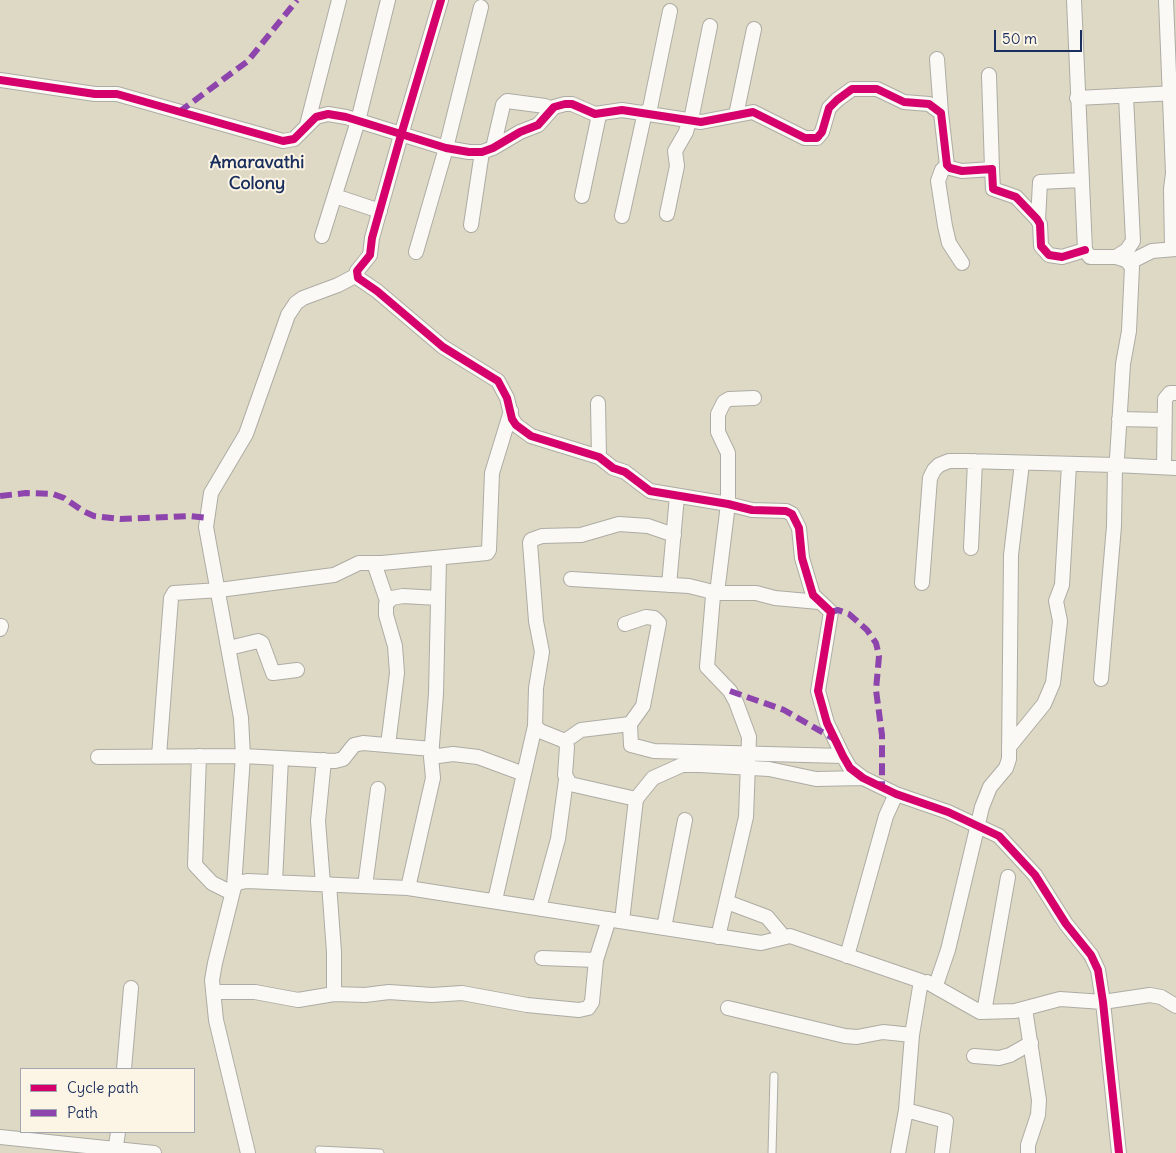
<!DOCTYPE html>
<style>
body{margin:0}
#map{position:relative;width:1176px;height:1153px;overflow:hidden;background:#ded9c4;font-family:Delius,sans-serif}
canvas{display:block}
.legend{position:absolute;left:20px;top:1068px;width:175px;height:65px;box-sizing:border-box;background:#fcf5e5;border:1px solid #a2a6af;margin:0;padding:6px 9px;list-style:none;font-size:15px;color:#1b2f5e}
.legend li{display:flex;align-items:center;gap:10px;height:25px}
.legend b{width:25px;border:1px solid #a2a6af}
.scale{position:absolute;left:994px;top:30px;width:88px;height:22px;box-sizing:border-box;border:2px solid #1b2f5e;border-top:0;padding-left:6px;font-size:15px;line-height:18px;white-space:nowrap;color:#1b2f5e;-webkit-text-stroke:4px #fcf5e5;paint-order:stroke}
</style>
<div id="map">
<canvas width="1176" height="1153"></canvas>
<ul class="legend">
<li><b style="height:6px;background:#d6006c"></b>Cycle path</li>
<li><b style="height:6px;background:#8e44ad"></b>Path</li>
</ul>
<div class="scale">50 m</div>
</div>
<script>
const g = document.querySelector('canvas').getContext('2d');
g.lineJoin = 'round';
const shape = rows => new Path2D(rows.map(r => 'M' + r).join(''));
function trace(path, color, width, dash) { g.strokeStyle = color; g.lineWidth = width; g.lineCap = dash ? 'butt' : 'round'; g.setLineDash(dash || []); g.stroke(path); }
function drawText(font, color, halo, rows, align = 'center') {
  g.font = font + ' Delius,sans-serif'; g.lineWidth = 4; g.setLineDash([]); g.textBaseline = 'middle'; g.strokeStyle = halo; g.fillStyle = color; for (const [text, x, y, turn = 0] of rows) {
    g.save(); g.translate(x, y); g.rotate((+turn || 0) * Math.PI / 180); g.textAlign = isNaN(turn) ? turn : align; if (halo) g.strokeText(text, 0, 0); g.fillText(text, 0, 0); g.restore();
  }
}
const lane = shape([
 [319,1150,380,1153],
 [772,1153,774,1076]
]);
const street = shape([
 [441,0,401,135,372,238,370,255,357,271,358,278,377,291,443,347,498,381,507,398,512,419,516,425,531,436,599,457,613,468,625,472,650,491,728,504,752,510,786,511,792,514,799,528,802,558,813,595,831,612,818,691,827,723,843,756,850,768,863,778,896,794,948,812,999,836,1035,875,1066,924,1091,955,1098,970,1103,1002,1119,1153],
 [1166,0,1173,173,1171,189,1172,249],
 [937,59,941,113],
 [989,75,992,169],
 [0,80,95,94,117,94,283,141,294,139,316,117,328,114,346,117,446,148,469,152,482,152,493,148,520,132,538,125,554,107,565,104,572,104,595,114,622,110,701,122,753,112,805,138,817,138,822,132,829,108,837,100,852,89,877,89,904,102,929,104,941,113,947,165,950,168,962,171,992,169,993,189,1016,197,1037,219,1040,224,1041,246,1049,255,1062,257,1085,250],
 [1077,98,1176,93],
 [649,113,670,11],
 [736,115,754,29],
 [691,120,710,26],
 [307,125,339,0],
 [493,148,503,105,507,101,545,106,552,109],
 [947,165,942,170,938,181,945,226,949,243,962,263],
 [335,196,380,211],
 [582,196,599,115],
 [667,214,677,166,675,151,686,132,689,120],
 [622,216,645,112],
 [1038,221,1040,182,1081,180],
 [471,225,482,152],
 [322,236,358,121,388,0],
 [416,252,446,148,481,7],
 [1116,257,1127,250,1133,241,1126,96],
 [1130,262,1152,251,1176,249],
 [598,403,599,457],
 [1119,419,1164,420],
 [1164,467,1165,399,1170,393,1176,393],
 [971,548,975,461],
 [374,563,387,601],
 [571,579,689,586,709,591,713,596,707,667,730,691,736,702,749,737,746,817,718,937],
 [922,583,930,478,934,470,939,465,949,461,966,461,1115,465,1117,458,1123,364,1129,331,1132,267,1126,260,1116,257,1090,257,1085,250,1074,0],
 [669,585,677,496],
 [712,593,756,593,775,598,819,602],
 [717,593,728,504,728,453,718,432,718,414,724,402,729,399,754,398],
 [0,629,1,626],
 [229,648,258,641,262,643,273,673,297,670],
 [1101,679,1114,526,1115,465,1176,468],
 [630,724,631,745,654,751,843,756],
 [565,741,581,730,630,724,643,706,659,623,654,618,646,617,625,624],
 [388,745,397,673,395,646,386,615,386,604,392,598,403,596,438,598],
 [1009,747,1044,704,1053,683,1060,621,1056,601,1062,585,1069,465],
 [159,756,171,598,174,593,219,590,334,575,359,563,382,563,487,553,489,550,492,473,511,411],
 [199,756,195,865,212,883,232,893],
 [98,757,243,756,335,761,343,759,354,745,363,743,432,749],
 [431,757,453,754,478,757,524,774],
 [636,799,570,784,565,775,567,747,565,741,540,731,535,726,536,688,542,652,536,621,530,543,531,540,542,536,581,535,619,524,648,526,674,535],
 [275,882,281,758],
 [323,884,318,821,324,760],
 [329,884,334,952,334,994],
 [365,886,378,789],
 [234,887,243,756,241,718,206,527,211,493,246,434,288,315,296,303,303,298,338,285,357,275],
 [408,888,433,778,431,757,436,694,439,558],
 [495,900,535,726],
 [727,902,767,917,783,936],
 [539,908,558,839,566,780],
 [622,921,636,799,653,778,682,765,700,765,769,769,816,779,863,778],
 [664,928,685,820],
 [847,956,886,816,896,794],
 [542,958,596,960],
 [927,982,980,1012,1015,1011,1060,999,1103,1002,1150,995,1161,997,1176,1006],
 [936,985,948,950,982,807,990,787,1006,768,1009,759,1011,555,1022,463],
 [213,992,255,992,298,1000,334,994,365,995,389,992,432,995,462,993,527,1005,579,1010,588,1008,592,1002,596,960,609,919],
 [728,1008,845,1036,857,1037,883,1032,912,1035],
 [1025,1009,1039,1100,1038,1115,1028,1145,1028,1153],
 [984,1012,1008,877],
 [974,1056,999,1058,1010,1055,1031,1043],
 [124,1069,131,988],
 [906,1110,946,1121,942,1153],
 [0,1137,154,1153],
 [115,1153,118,1132],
 [248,1153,216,1020,212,980,215,963,234,887,237,883,247,881,408,888,761,943,790,936,921,981,912,1035,906,1110,898,1153]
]);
const quiet = shape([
 [179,112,248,61,297,0],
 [0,496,26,493,53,494,64,498,83,511,94,516,120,519,190,516,208,518],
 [831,612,838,610,849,614,867,630,876,643,879,656,876,690,882,735,882,787],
 [730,691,784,710,834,739]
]);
const cycleway = shape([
 [441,0,401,135,372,238,370,255,357,271,358,278,377,291,443,347,498,381,507,398,512,419,516,425,531,436,599,457,613,468,625,472,650,491,728,504,752,510,786,511,792,514,799,528,802,558,813,595,831,612,818,691,827,723,843,756,850,768,863,778,896,794,948,812,999,836,1035,875,1066,924,1091,955,1098,970,1103,1002,1119,1153],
 [0,80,95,94,117,94,283,141,294,139,316,117,328,114,346,117,446,148,469,152,482,152,493,148,520,132,538,125,554,107,565,104,572,104,595,114,622,110,701,122,753,112,805,138,817,138,822,132,829,108,837,100,852,89,877,89,904,102,929,104,941,113,947,165,950,168,962,171,992,169,993,189,1016,197,1037,219,1040,224,1041,246,1049,255,1062,257,1085,250]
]);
const neighbourhoodNames = [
 ["Amaravathi",257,163],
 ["Colony",257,184]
];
trace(lane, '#adaca4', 9);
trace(street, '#adaca4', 16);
trace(lane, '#faf9f6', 7);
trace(street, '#faf9f6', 14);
trace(quiet, '#8e44ad', 6, [12, 6]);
trace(cycleway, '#d6006c', 8);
drawText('bold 18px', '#1b2f5e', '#fcf5e5', neighbourhoodNames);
</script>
